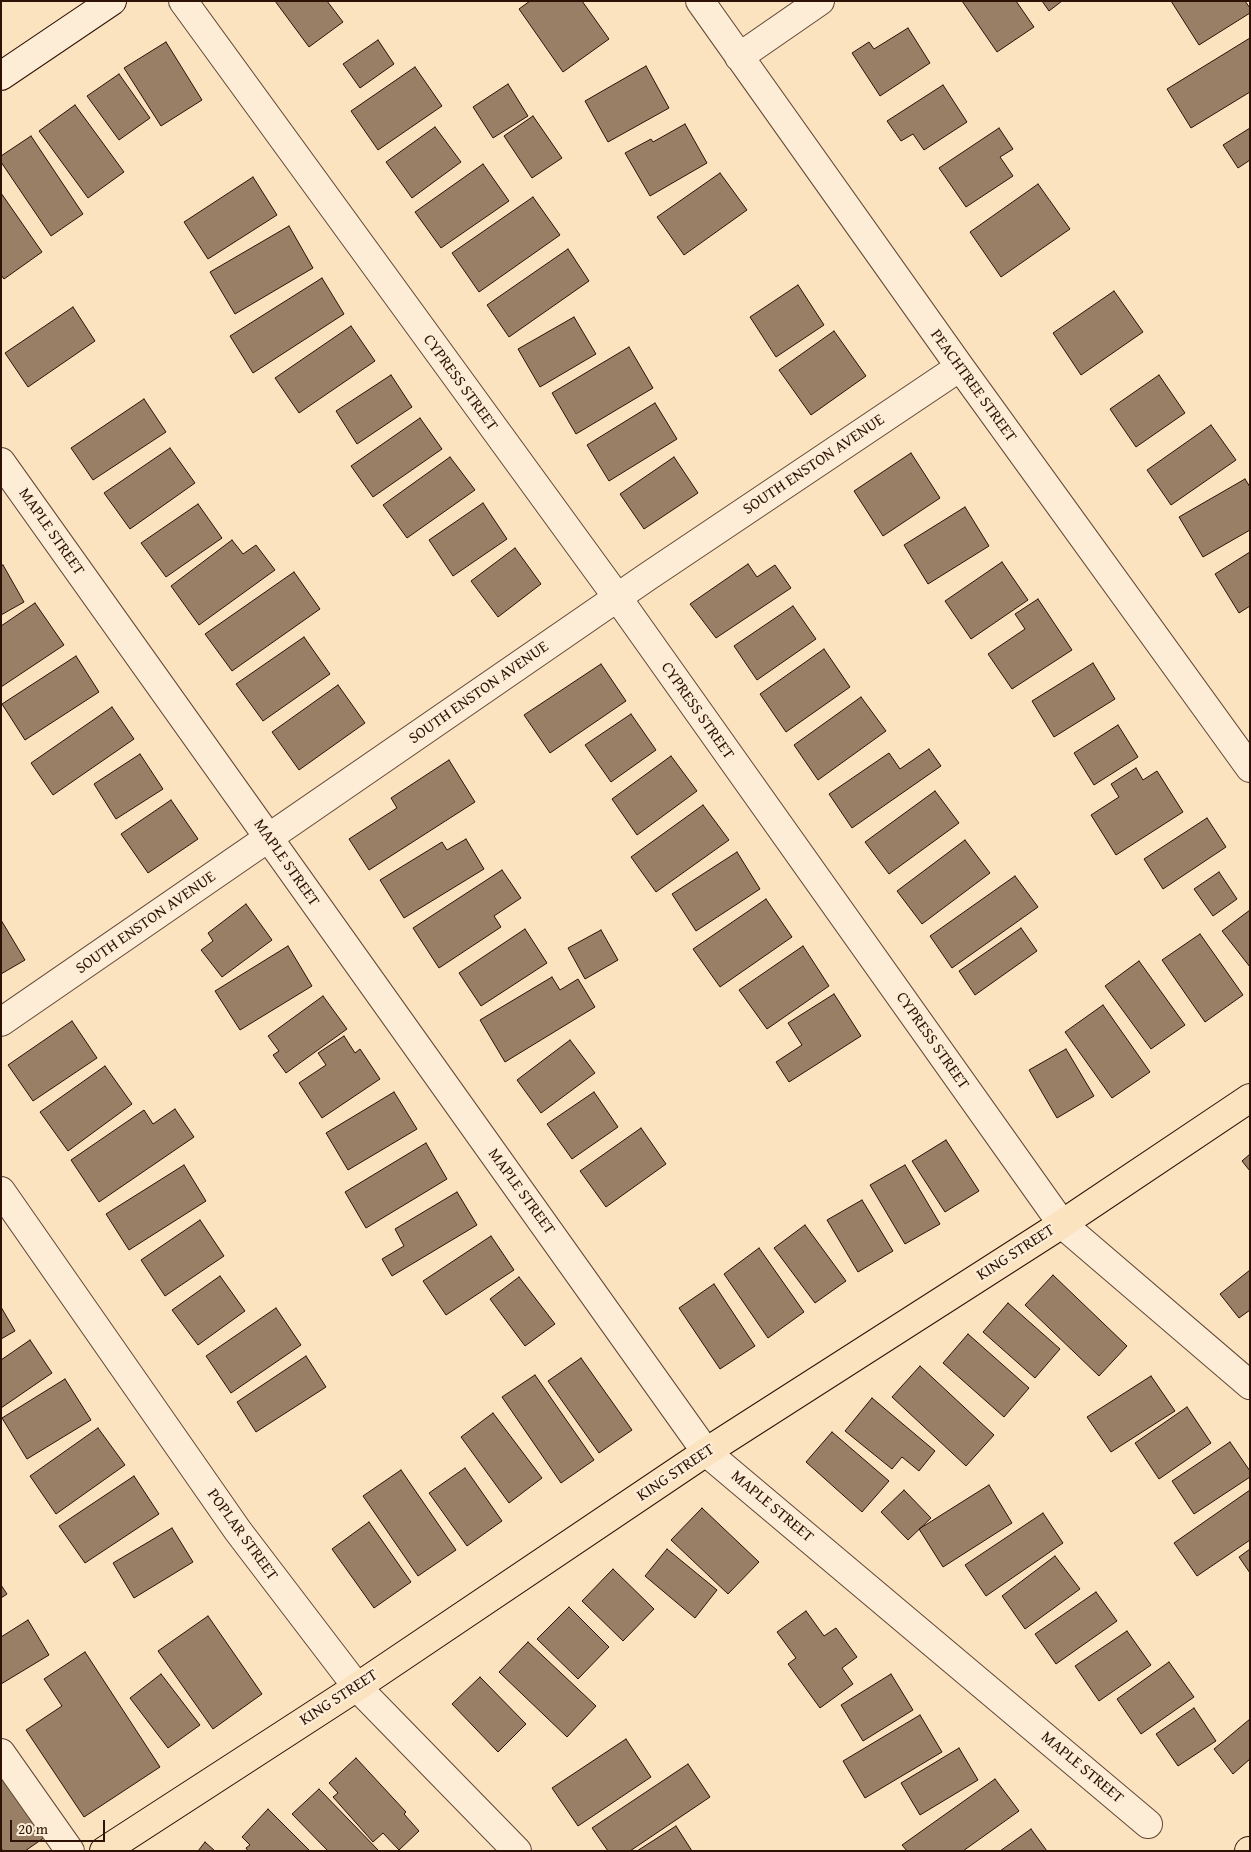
<!DOCTYPE html>
<style>
body{margin:0}
#map{position:relative;width:1251px;height:1852px;overflow:hidden;background:#fce3c0;font-family:"Gentium Book Plus",serif}
canvas{display:block}
.frame{position:absolute;inset:0;border:2px solid #2d1205;pointer-events:none}
.scale{position:absolute;left:10px;top:1820px;width:95px;height:22px;box-sizing:border-box;border:2px solid #2d1205;border-top:0;padding-left:6px;font-size:15px;line-height:18px;white-space:nowrap;color:#2d1205;-webkit-text-stroke:4px #fdedd6;paint-order:stroke}
</style>
<div id="map">
<canvas width="1251" height="1852"></canvas>
<div class="frame"></div>
<div class="scale">20 m</div>
</div>
<script>
const g = document.querySelector('canvas').getContext('2d');
g.lineJoin = 'round';
function paint(path, color) { g.fillStyle = color; g.fill(path, 'evenodd'); }
const shape = rows => new Path2D(rows.map(r => 'M' + r).join(''));
function trace(path, color, width, dash) { g.strokeStyle = color; g.lineWidth = width; g.lineCap = dash ? 'butt' : 'round'; g.setLineDash(dash || []); g.stroke(path); }
function drawText(font, color, halo, rows, align = 'center') {
  g.font = font + ' "Gentium Book Plus",serif'; g.lineWidth = 4.5; g.setLineDash([]); g.textBaseline = 'middle'; g.strokeStyle = halo; g.fillStyle = color; for (const [text, x, y, turn = 0] of rows) {
    g.save(); g.translate(x, y); g.rotate((+turn || 0) * Math.PI / 180); g.textAlign = isNaN(turn) ? turn : align; if (halo) g.strokeText(text, 0, 0); g.fillText(text, 0, 0); g.restore();
  }
}
const building = shape([
 [275,1,327,1,343,22,309,47,275,1],
 [530,1,582,1,609,39,563,72,519,9,530,1],
 [962,1,1016,1,1034,27,997,52,962,1],
 [1042,1,1062,1,1049,11,1042,1],
 [1171,1,1245,1,1250,8,1250,13,1199,45,1171,1],
 [908,28,930,63,880,96,852,53,869,42,874,49,908,28],
 [1250,38,1250,92,1191,128,1167,89,1250,38],
 [378,40,394,64,360,88,343,64,378,40],
 [166,42,202,100,161,126,124,68,166,42],
 [646,66,669,108,608,142,585,101,646,66],
 [415,67,442,106,378,150,351,111,415,67],
 [119,74,150,118,119,140,87,96,119,74],
 [508,84,528,116,493,138,473,107,508,84],
 [943,85,967,122,924,150,913,134,901,141,887,121,943,85],
 [75,105,124,172,88,198,39,131,75,105],
 [533,116,562,158,532,178,504,136,533,116],
 [685,124,707,163,650,196,625,153,651,139,653,142,685,124],
 [435,127,461,162,412,198,386,162,435,127],
 [999,128,1013,149,1000,157,1013,176,966,207,939,168,999,128],
 [1250,128,1250,160,1238,168,1223,145,1250,128],
 [31,136,83,214,51,236,1,162,1,156,31,136],
 [483,164,509,201,441,248,415,212,483,164],
 [720,173,747,210,684,255,657,217,720,173],
 [253,177,277,215,208,259,184,222,253,177],
 [1038,184,1070,229,1001,277,970,232,1038,184],
 [1,193,42,252,4,279,1,275,1,193],
 [533,197,560,235,479,292,452,253,533,197],
 [289,226,313,268,235,314,210,272,289,226],
 [568,249,589,281,509,337,487,305,568,249],
 [322,278,344,314,253,373,230,336,322,278],
 [798,285,824,325,776,357,750,317,798,285],
 [1114,291,1143,332,1081,375,1053,333,1114,291],
 [73,307,95,341,28,387,5,353,73,307],
 [574,317,596,354,540,387,518,349,574,317],
 [351,326,375,361,299,413,275,378,351,326],
 [834,331,866,376,811,415,779,370,834,331],
 [629,347,653,388,576,434,552,393,629,347],
 [391,375,412,407,357,444,336,411,391,375],
 [1159,375,1185,413,1136,447,1110,409,1159,375],
 [144,399,166,432,93,480,71,448,144,399],
 [655,403,677,439,609,481,587,445,655,403],
 [420,418,442,449,373,497,351,466,420,418],
 [1211,425,1236,460,1171,505,1147,470,1211,425],
 [170,448,195,483,130,529,104,493,170,448],
 [911,453,940,498,883,536,854,491,911,453],
 [450,457,475,490,407,538,383,505,450,457],
 [674,457,698,493,644,529,620,494,674,457],
 [1245,479,1250,487,1250,530,1203,557,1179,517,1245,479],
 [483,503,507,539,453,576,429,540,483,503],
 [198,504,222,538,166,577,141,543,198,504],
 [965,507,989,546,928,584,904,545,965,507],
 [232,540,243,554,256,545,275,570,199,625,171,586,232,540],
 [515,548,541,584,498,617,471,581,515,548],
 [1250,552,1250,606,1239,613,1215,574,1250,552],
 [1002,562,1028,600,971,639,945,601,1002,562],
 [748,564,757,577,775,565,791,588,716,638,690,604,748,564],
 [3,565,24,602,1,615,1,566,3,565],
 [294,572,320,609,232,671,205,634,294,572],
 [1038,599,1072,650,1012,689,988,654,1025,629,1015,614,1038,599],
 [35,603,64,645,1,687,1,626,35,603],
 [793,606,816,639,757,680,734,646,793,606],
 [304,637,330,674,263,721,236,684,304,637],
 [824,649,850,687,786,732,760,694,824,649],
 [76,656,99,692,25,740,2,704,76,656],
 [1093,663,1115,699,1054,737,1032,701,1093,663],
 [601,664,626,701,550,753,524,715,601,664],
 [338,685,365,723,299,770,272,732,338,685],
 [861,697,886,731,818,780,794,745,861,697],
 [112,707,134,739,53,795,31,763,112,707],
 [631,714,656,750,611,782,585,745,631,714],
 [1118,725,1138,757,1094,785,1074,753,1118,725],
 [929,749,941,766,852,828,829,794,889,753,900,769,929,749],
 [140,754,163,789,116,819,94,784,140,754],
 [671,756,697,791,637,835,612,799,671,756],
 [449,760,475,802,369,870,349,839,397,808,391,798,449,760],
 [1136,768,1143,780,1157,771,1183,812,1116,855,1091,815,1119,797,1111,784,1136,768],
 [935,791,959,823,889,874,865,842,935,791],
 [171,800,198,839,148,873,121,834,171,800],
 [703,805,729,840,656,892,631,857,703,805],
 [1207,818,1226,847,1163,889,1144,859,1207,818],
 [466,839,484,869,404,918,380,880,442,842,447,850,466,839],
 [965,840,990,873,922,924,897,891,965,840],
 [737,852,760,889,696,931,672,894,737,852],
 [502,870,521,898,494,916,501,927,439,968,413,928,502,870],
 [1219,872,1237,899,1213,916,1194,889,1219,872],
 [1015,876,1038,907,952,968,930,936,1015,876],
 [766,899,792,937,720,987,693,949,766,899],
 [246,904,272,940,222,977,201,950,213,941,208,933,246,904],
 [1250,910,1250,967,1222,931,1250,910],
 [1,920,25,960,1,974,1,920],
 [1021,928,1037,951,975,995,959,971,1021,928],
 [525,929,547,963,481,1006,459,973,525,929],
 [601,930,618,960,585,979,568,948,601,930],
 [1200,934,1243,995,1205,1022,1162,960,1200,934],
 [288,946,312,986,240,1030,215,991,288,946],
 [803,946,829,986,767,1029,739,990,803,946],
 [1139,961,1185,1025,1151,1049,1105,986,1139,961],
 [552,977,560,990,578,979,595,1007,505,1062,480,1020,552,977],
 [834,994,861,1036,789,1082,776,1062,802,1045,788,1023,834,994],
 [323,996,347,1029,286,1073,273,1055,279,1051,268,1036,323,996],
 [1103,1005,1150,1072,1112,1098,1065,1032,1103,1005],
 [72,1021,97,1058,33,1101,8,1065,72,1021],
 [344,1036,355,1053,360,1049,380,1079,322,1118,299,1083,326,1065,318,1053,344,1036],
 [570,1040,595,1073,541,1113,517,1080,570,1040],
 [1066,1049,1094,1096,1057,1118,1029,1070,1066,1049],
 [105,1066,132,1104,68,1151,40,1112,105,1066],
 [394,1092,417,1129,348,1170,326,1133,394,1092],
 [594,1092,618,1127,572,1159,547,1124,594,1092],
 [175,1109,194,1137,99,1202,71,1160,144,1110,153,1124,175,1109],
 [641,1128,666,1164,606,1207,580,1171,641,1128],
 [946,1140,979,1191,945,1212,912,1161,946,1140],
 [426,1143,447,1179,366,1228,345,1192,426,1143],
 [1250,1154,1250,1171,1242,1161,1250,1154],
 [184,1165,206,1201,129,1250,106,1214,184,1165],
 [905,1165,940,1224,905,1244,870,1185,905,1165],
 [457,1192,477,1225,392,1276,382,1259,404,1246,395,1229,457,1192],
 [862,1200,893,1251,858,1272,827,1220,862,1200],
 [200,1220,224,1256,165,1296,141,1260,200,1220],
 [805,1225,846,1281,815,1303,774,1248,805,1225],
 [491,1236,514,1270,446,1315,423,1281,491,1236],
 [759,1248,804,1312,768,1338,724,1274,759,1248],
 [1250,1270,1250,1310,1239,1318,1220,1294,1250,1270],
 [1053,1275,1127,1346,1099,1376,1025,1305,1053,1275],
 [220,1276,245,1311,198,1345,172,1310,220,1276],
 [519,1277,555,1324,525,1346,490,1299,519,1277],
 [714,1284,755,1346,720,1369,679,1308,714,1284],
 [1008,1303,1060,1349,1035,1378,983,1332,1008,1303],
 [1,1307,15,1331,1,1339,1,1307],
 [276,1308,301,1345,231,1393,206,1356,276,1308],
 [968,1334,1029,1388,1004,1417,943,1363,968,1334],
 [30,1340,52,1373,1,1408,1,1360,30,1340],
 [306,1356,326,1387,256,1432,237,1402,306,1356],
 [581,1358,632,1430,599,1453,548,1381,581,1358],
 [920,1366,994,1435,966,1466,892,1397,920,1366],
 [535,1375,594,1460,561,1483,502,1397,535,1375],
 [1151,1376,1175,1411,1111,1452,1087,1417,1151,1376],
 [65,1379,91,1420,27,1459,2,1418,65,1379],
 [872,1398,935,1451,919,1471,902,1457,892,1469,845,1431,872,1398],
 [1187,1407,1211,1443,1159,1479,1135,1443,1187,1407],
 [493,1413,542,1478,509,1503,461,1437,493,1413],
 [98,1428,125,1465,56,1514,30,1476,98,1428],
 [832,1432,889,1481,862,1512,806,1462,832,1432],
 [1230,1442,1250,1471,1250,1477,1194,1514,1172,1481,1230,1442],
 [465,1468,502,1521,467,1546,429,1493,465,1468],
 [401,1470,456,1550,418,1576,363,1496,401,1470],
 [134,1476,159,1514,85,1563,59,1526,134,1476],
 [989,1485,1012,1523,943,1567,919,1529,989,1485],
 [904,1490,931,1518,908,1540,881,1512,904,1490],
 [1250,1490,1250,1540,1197,1576,1174,1543,1250,1490],
 [702,1508,759,1562,728,1594,671,1540,702,1508],
 [1043,1513,1063,1543,986,1596,965,1565,1043,1513],
 [369,1522,411,1582,374,1608,332,1549,369,1522],
 [172,1528,193,1562,134,1598,113,1563,172,1528],
 [667,1549,717,1590,695,1618,645,1576,667,1549],
 [1250,1549,1250,1573,1239,1557,1250,1549],
 [1055,1556,1080,1589,1025,1629,1002,1596,1055,1556],
 [613,1569,654,1609,623,1641,582,1601,613,1569],
 [1,1585,7,1594,1,1598,1,1585],
 [1096,1592,1117,1621,1056,1664,1035,1634,1096,1592],
 [569,1607,609,1647,578,1679,537,1639,569,1607],
 [806,1611,824,1636,836,1628,857,1657,842,1668,853,1684,820,1708,788,1664,796,1658,777,1632,806,1611],
 [208,1616,262,1694,213,1729,158,1651,208,1616],
 [28,1620,49,1655,1,1684,1,1637,28,1620],
 [1127,1631,1151,1665,1099,1701,1075,1666,1127,1631],
 [528,1642,596,1706,567,1737,499,1672,528,1642],
 [85,1652,160,1767,84,1817,26,1730,62,1706,44,1679,85,1652],
 [1169,1662,1194,1697,1141,1734,1117,1699,1169,1662],
 [161,1674,200,1725,168,1748,130,1698,161,1674],
 [891,1674,913,1710,863,1741,841,1705,891,1674],
 [480,1677,526,1724,498,1752,452,1704,480,1677],
 [1194,1708,1216,1741,1178,1766,1156,1734,1194,1708],
 [920,1715,942,1752,865,1798,843,1761,920,1715],
 [1250,1719,1250,1759,1233,1774,1214,1749,1250,1719],
 [626,1739,651,1777,578,1826,552,1788,626,1739],
 [959,1748,978,1780,920,1815,901,1783,959,1748],
 [356,1758,406,1812,404,1814,419,1831,399,1850,383,1833,373,1842,333,1797,338,1793,329,1783,356,1758],
 [1,1763,51,1833,25,1851,3,1851,1,1848,1,1763],
 [688,1764,710,1797,630,1851,608,1851,592,1828,688,1764],
 [995,1779,1019,1811,963,1851,907,1851,902,1845,995,1779],
 [319,1789,379,1851,328,1851,292,1814,319,1789],
 [268,1809,310,1851,248,1851,246,1848,250,1845,242,1837,268,1809],
 [676,1826,692,1851,637,1851,676,1826],
 [1031,1829,1047,1851,1000,1851,1031,1829],
 [205,1842,215,1851,198,1851,205,1842]
]);
const street = shape([
 [183,1,617,597,1062,1224,1250,1385],
 [700,1,960,367,1250,768],
 [739,57,820,1],
 [1,462,706,1452,1148,1824],
 [1,1022,647,577,960,367],
 [1,1191,238,1531,357,1687,517,1851],
 [1,1753,70,1851]
]);
const secondary = shape([
 [1,76,112,1]
]);
const primary = shape([
 [104,1851,357,1687,706,1452,1062,1224,1250,1098]
]);
const highway = shape([
 [1249,1851,1250,1851]
]);
const streetNames = [
 ["CYPRESS STREET",460,383,54],
 ["PEACHTREE STREET",973,386,54],
 ["SOUTH ENSTON AVENUE",814,465,-34],
 ["MAPLE STREET",51,532,55],
 ["SOUTH ENSTON AVENUE",479,693,-35],
 ["CYPRESS STREET",697,711,55],
 ["MAPLE STREET",286,863,55],
 ["SOUTH ENSTON AVENUE",146,923,-35],
 ["CYPRESS STREET",932,1041,55],
 ["MAPLE STREET",521,1192,54],
 ["KING STREET",1016,1253,-33],
 ["KING STREET",676,1473,-34],
 ["MAPLE STREET",772,1507,40],
 ["POPLAR STREET",242,1535,54],
 ["KING STREET",339,1698,-33],
 ["MAPLE STREET",1082,1768,40]
];
paint(building, '#997f66');
trace(building, '#2d1205', 1);
trace(street, '#614634', 30);
trace(secondary, '#2d1205', 30);
trace(primary, '#2d1205', 30);
trace(highway, '#2d1205', 30);
trace(street, '#fdedd6', 28);
trace(secondary, '#fdedd6', 28);
trace(primary, '#fce3c0', 28);
trace(highway, '#fce3c0', 28);
drawText('16px', '#2d1205', '#fdedd6', streetNames);
</script>
